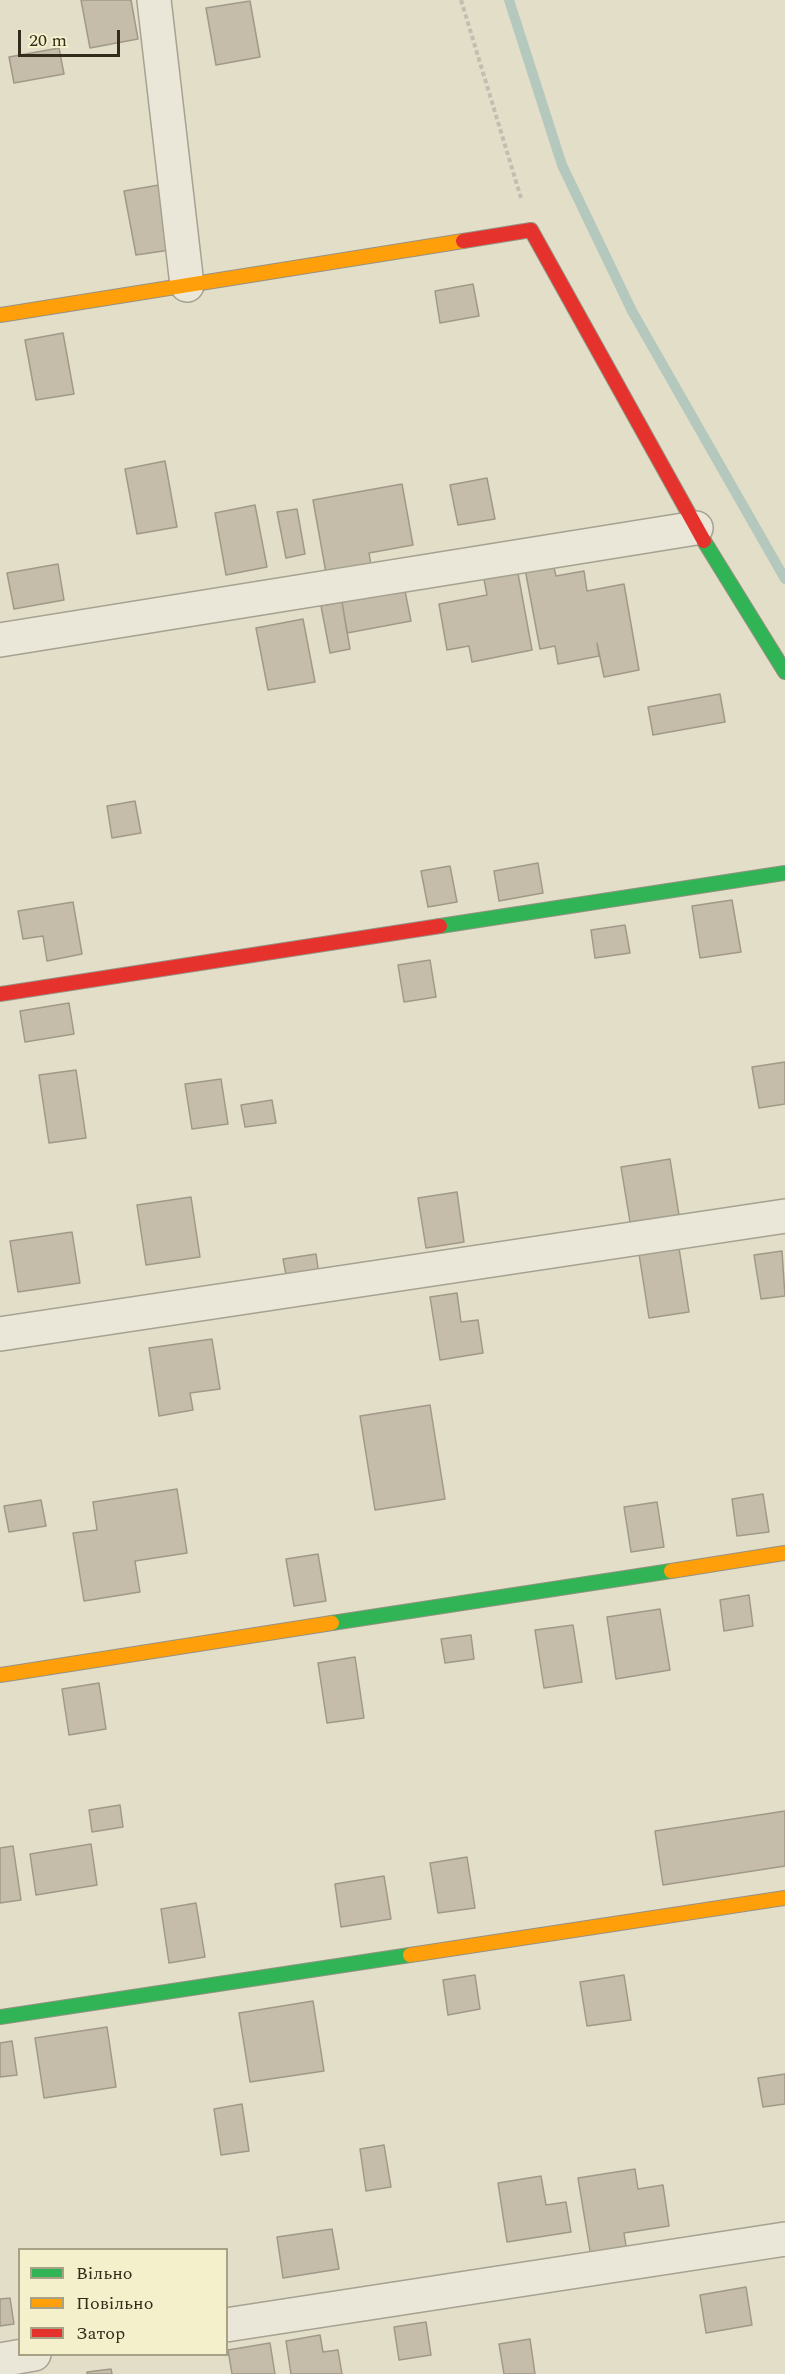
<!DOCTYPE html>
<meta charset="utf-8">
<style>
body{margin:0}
#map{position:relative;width:785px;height:2374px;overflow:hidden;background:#e2dec8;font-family:Spectral,serif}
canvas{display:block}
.legend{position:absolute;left:18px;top:2248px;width:210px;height:108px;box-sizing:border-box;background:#f4f0cc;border:2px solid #a7a185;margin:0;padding:8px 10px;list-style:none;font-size:18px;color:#332b1b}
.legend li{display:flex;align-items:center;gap:12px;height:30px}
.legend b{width:30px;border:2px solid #a7a185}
.scale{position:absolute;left:18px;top:30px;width:102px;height:27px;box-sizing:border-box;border:3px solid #332b1b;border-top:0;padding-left:8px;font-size:18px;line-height:21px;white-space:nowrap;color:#332b1b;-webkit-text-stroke:4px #f4f0cc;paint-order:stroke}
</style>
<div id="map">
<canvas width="785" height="2374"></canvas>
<ul class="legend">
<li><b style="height:8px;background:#30b455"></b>Вільно</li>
<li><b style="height:8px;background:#ff9f0a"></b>Повільно</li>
<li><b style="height:8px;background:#e5322d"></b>Затор</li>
</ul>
<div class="scale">20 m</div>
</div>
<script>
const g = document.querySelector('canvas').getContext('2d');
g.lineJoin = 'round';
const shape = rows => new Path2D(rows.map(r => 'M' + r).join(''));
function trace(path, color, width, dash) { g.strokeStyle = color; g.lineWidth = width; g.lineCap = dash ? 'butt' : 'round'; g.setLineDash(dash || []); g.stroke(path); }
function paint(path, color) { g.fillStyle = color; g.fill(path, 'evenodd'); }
const stream = shape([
 [509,0,562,165,632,311,785,579]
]);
const building = shape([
 [81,0,131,0,138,39,90,48,81,0],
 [250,1,260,57,216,65,206,8,250,1],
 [59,48,64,74,14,83,9,57,59,48],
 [159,185,170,250,136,255,124,191,159,185],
 [473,284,479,316,440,323,435,291,473,284],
 [63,333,74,394,36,400,25,340,63,333],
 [165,461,177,527,137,534,125,469,165,461],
 [487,478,495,519,458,525,450,485,487,478],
 [402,484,413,545,369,553,371,565,326,573,313,500,402,484],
 [255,505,267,567,226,575,215,513,255,505],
 [297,509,305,554,286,558,277,512,297,509],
 [58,564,64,600,14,609,7,573,58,564],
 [553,564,556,576,584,571,587,591,624,584,639,670,604,677,597,643,599,656,558,664,555,646,540,649,525,569,553,564],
 [517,568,532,650,472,662,469,646,447,650,439,604,487,595,483,574,517,568],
 [405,591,411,621,347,633,342,602,405,591],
 [342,602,350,649,330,653,321,606,342,602],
 [303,619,315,682,268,690,256,628,303,619],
 [720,694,725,722,653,735,648,707,720,694],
 [135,801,141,833,112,838,107,806,135,801],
 [538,863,543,893,499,901,494,871,538,863],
 [450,866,457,902,428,907,421,871,450,866],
 [732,900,741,952,700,958,692,906,732,900],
 [73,902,82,954,47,961,43,936,23,939,18,911,73,902],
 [625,925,630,953,595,958,591,930,625,925],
 [430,960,436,997,404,1002,398,965,430,960],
 [69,1003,74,1034,25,1042,20,1011,69,1003],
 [785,1062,785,1104,759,1108,752,1067,785,1062],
 [76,1070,86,1138,49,1143,39,1075,76,1070],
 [221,1079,228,1124,192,1129,185,1084,221,1079],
 [272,1100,276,1123,245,1127,241,1105,272,1100],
 [670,1159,679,1215,630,1222,621,1167,670,1159],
 [457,1192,464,1242,426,1248,418,1198,457,1192],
 [191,1197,200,1257,146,1265,137,1205,191,1197],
 [72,1232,80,1283,18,1292,10,1241,72,1232],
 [679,1248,689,1312,649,1318,639,1254,679,1248],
 [782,1251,785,1296,761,1299,754,1255,782,1251],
 [316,1254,319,1275,287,1280,283,1259,316,1254],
 [457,1293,461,1322,478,1320,483,1353,440,1360,430,1297,457,1293],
 [212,1339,220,1389,190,1393,193,1410,159,1416,149,1348,212,1339],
 [430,1405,445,1499,375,1510,360,1416,430,1405],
 [177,1489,187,1553,135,1561,140,1592,84,1601,73,1533,97,1530,93,1502,177,1489],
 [763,1494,769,1532,737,1536,732,1499,763,1494],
 [41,1500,46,1526,9,1532,4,1506,41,1500],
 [657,1502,664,1547,631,1552,624,1507,657,1502],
 [318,1554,326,1601,294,1606,286,1559,318,1554],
 [749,1595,753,1626,724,1631,720,1600,749,1595],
 [660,1609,670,1670,616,1679,607,1617,660,1609],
 [573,1625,582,1682,544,1688,535,1630,573,1625],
 [471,1635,474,1659,445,1663,441,1639,471,1635],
 [355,1657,364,1718,327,1723,318,1663,355,1657],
 [99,1683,106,1729,69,1735,62,1689,99,1683],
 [120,1805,123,1827,92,1832,89,1810,120,1805],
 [785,1811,785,1866,663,1885,655,1831,785,1811],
 [91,1844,97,1885,36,1895,30,1854,91,1844],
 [13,1846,21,1900,0,1903,0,1848,13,1846],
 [467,1857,475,1908,438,1913,430,1863,467,1857],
 [384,1876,391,1919,341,1927,335,1884,384,1876],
 [196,1903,205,1957,169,1963,161,1909,196,1903],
 [475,1975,480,2009,448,2015,443,1980,475,1975],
 [624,1975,631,2020,587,2026,580,1982,624,1975],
 [313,2001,324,2071,250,2082,239,2013,313,2001],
 [107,2027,116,2087,44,2098,35,2038,107,2027],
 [12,2041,17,2075,0,2077,0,2043,12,2041],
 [785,2074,785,2104,763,2107,758,2078,785,2074],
 [242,2104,249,2151,221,2155,214,2109,242,2104],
 [384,2145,391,2187,366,2191,360,2149,384,2145],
 [635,2169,638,2189,663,2185,669,2226,624,2233,627,2252,591,2257,578,2178,635,2169],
 [541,2176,546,2205,566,2202,571,2232,507,2242,498,2183,541,2176],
 [332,2229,339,2269,283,2278,277,2237,332,2229],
 [746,2287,752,2325,706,2333,700,2295,746,2287],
 [10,2298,14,2324,0,2326,0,2299,10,2298],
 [426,2322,431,2355,399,2360,394,2327,426,2322],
 [320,2335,323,2352,338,2350,342,2374,291,2374,286,2341,320,2335],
 [530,2339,535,2374,504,2374,499,2344,530,2339],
 [270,2343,275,2374,232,2374,228,2350,270,2343],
 [111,2369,112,2374,87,2374,87,2372,111,2369]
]);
const path = shape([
 [461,0,521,198]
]);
const street = shape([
 [154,0,187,285],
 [0,640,696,528],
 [0,1334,785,1216],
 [226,2325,785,2239],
 [0,2360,34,2354]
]);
const fast = shape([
 [704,541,785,672],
 [440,926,785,873],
 [332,1623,671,1571],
 [0,2017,410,1955]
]);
const slow = shape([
 [0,315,463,241],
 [671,1571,785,1553],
 [0,1675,332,1623],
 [410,1955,785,1898]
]);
const jam = shape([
 [463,241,531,230,704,541],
 [0,994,440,926]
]);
trace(stream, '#b4c8be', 10);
paint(building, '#c5bca9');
trace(building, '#a19988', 1.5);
trace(street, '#a6a292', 36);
trace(fast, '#969182', 16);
trace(slow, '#969182', 16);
trace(jam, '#969182', 16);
trace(path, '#c1bfb1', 4, [4.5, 3]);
trace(street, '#eae7d9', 33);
trace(fast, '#30b455', 14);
trace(slow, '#ff9f0a', 14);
trace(jam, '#e5322d', 14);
</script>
